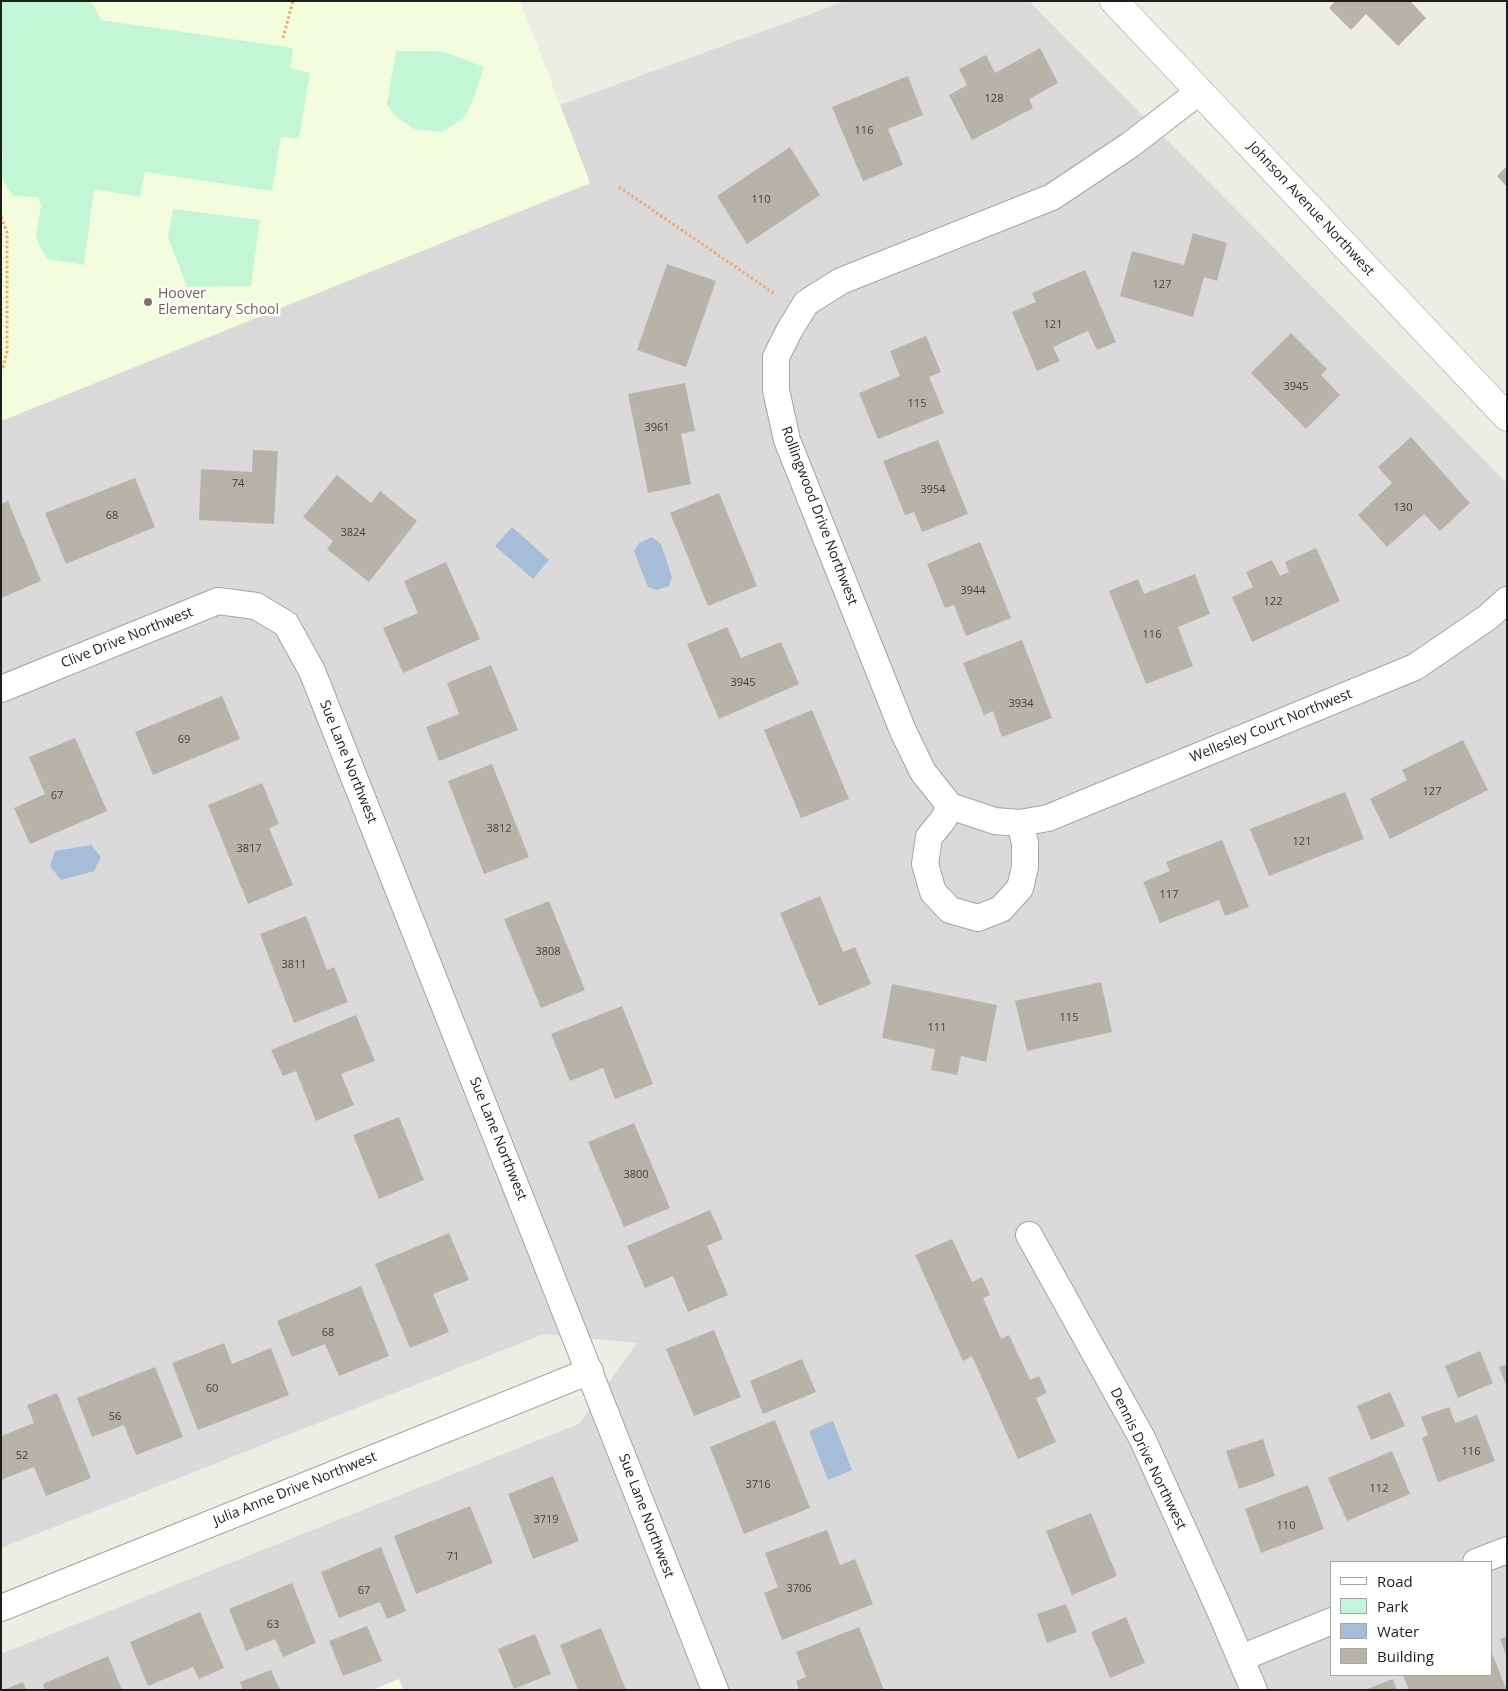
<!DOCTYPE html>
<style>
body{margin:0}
#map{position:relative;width:1508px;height:1691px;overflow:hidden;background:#eeede3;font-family:"Open Sans",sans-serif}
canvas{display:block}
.frame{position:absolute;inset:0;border:2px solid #1d1d1d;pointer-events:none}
.legend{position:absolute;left:1330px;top:1561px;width:162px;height:115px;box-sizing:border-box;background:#fff;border:1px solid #a5a5a5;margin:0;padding:6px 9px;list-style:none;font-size:15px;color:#1d1d1d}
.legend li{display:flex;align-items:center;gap:10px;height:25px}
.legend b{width:25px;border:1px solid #a5a5a5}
</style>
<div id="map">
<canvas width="1508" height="1691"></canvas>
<div class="frame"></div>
<ul class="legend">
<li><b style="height:6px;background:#fff"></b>Road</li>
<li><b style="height:14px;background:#c2f6d7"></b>Park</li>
<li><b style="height:14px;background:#a5bdd9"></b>Water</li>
<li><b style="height:14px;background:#b7b3a9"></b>Building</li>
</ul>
</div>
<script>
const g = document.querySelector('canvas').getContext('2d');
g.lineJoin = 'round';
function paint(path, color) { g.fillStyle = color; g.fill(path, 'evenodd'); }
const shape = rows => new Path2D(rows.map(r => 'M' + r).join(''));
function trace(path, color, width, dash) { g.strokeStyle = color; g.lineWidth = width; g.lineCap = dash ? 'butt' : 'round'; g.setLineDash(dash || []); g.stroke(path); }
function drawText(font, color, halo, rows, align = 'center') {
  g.font = font + ' "Open Sans",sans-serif'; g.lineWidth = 5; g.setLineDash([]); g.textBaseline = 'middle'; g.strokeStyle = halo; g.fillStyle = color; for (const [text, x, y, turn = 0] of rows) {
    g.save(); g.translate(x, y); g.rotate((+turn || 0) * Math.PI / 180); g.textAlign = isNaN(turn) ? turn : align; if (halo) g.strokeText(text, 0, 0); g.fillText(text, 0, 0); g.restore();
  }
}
const residential = shape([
 [846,1,1029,1,1507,483,1507,1690,403,1690,399,1679,373,1690,1,1690,1,1654,579,1424,637,1343,544,1334,1,1548,1,421,590,183,560,105],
 [1332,1562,1492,1562,1492,1675,1332,1675]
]);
const education = shape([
 [1,1,520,1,590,183,1,421],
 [399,1679,403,1690,373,1690]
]);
const park = shape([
 [1,1,91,1,101,20,293,48,290,68,310,73,299,138,281,137,272,191,145,172,140,197,94,189,84,265,48,259,40,247,36,235,41,206,38,197,13,196,1,177,3,153,1,152],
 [396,51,435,51,447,53,484,67,474,97,464,118,442,132,414,129,394,115,387,104],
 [173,209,260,220,251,286,187,287,168,237]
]);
const water = shape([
 [512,527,549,560,533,579,495,546],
 [652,537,661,544,672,577,669,586,656,590,648,587,634,551,639,543],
 [91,845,101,857,94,871,61,880,50,866,55,851],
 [833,1421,852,1470,828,1480,809,1431]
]);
const building = shape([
 [1335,1,1410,1,1426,18,1398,46,1366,14,1351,30,1329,8],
 [1040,48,1058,83,1029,99,1033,108,972,140,949,95,967,85,959,69,986,55,995,73],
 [908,76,923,115,888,129,903,165,863,181,832,107],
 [790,147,820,195,747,244,717,196],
 [1507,166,1507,187,1497,176],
 [1193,233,1227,243,1217,281,1204,277,1193,317,1120,296,1132,251,1184,265],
 [667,264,716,281,686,367,637,350],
 [1085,270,1116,342,1097,350,1088,331,1053,347,1060,361,1037,371,1012,312,1036,302,1032,293],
 [1291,333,1327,369,1321,375,1340,395,1306,429,1251,373],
 [926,336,941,372,929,377,944,413,878,439,859,393,900,376,890,351],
 [685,383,695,431,681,434,691,484,648,493,628,394],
 [1411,437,1470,503,1440,531,1424,514,1387,547,1358,515,1392,483,1378,467],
 [938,440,968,514,922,532,914,512,905,515,883,461],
 [253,450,278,451,274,524,199,520,201,469,252,472],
 [337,475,371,503,380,491,417,521,369,582,327,549,333,541,303,517],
 [135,478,155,527,66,564,45,513],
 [719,493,757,586,708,606,670,513],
 [8,501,41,581,1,598,1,504],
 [980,542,1011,618,966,636,954,605,945,608,927,564],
 [1316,548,1340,601,1252,642,1232,597,1253,587,1246,572,1272,560,1280,576,1289,572,1285,562],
 [446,562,480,639,403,673,383,628,418,613,404,581],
 [1195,574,1210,614,1178,627,1193,666,1146,684,1109,591,1138,579,1144,594],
 [727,627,741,658,781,642,799,684,719,719,687,644],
 [1022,640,1052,718,1002,737,993,711,984,715,963,663],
 [491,665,518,730,439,761,426,727,459,714,447,683],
 [222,696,240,739,153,775,135,732],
 [812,710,849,799,801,818,764,730],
 [75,738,107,811,30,844,14,808,45,794,29,757],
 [1463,740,1488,790,1390,839,1370,799,1407,780,1402,770],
 [492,764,529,857,484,874,448,781],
 [262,783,279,824,269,828,293,885,248,904,208,805],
 [1345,792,1364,839,1269,876,1250,829],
 [1222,840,1249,907,1225,916,1219,900,1160,923,1143,882,1170,871,1166,862],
 [820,896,843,952,855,947,871,984,819,1006,780,913],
 [549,901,585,990,541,1008,504,919],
 [306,916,327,970,334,967,348,1002,294,1023,260,934],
 [1101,982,1112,1032,1027,1051,1015,1001],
 [892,984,997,1005,986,1062,961,1056,957,1075,931,1070,935,1049,882,1038],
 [622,1006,653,1084,615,1099,603,1068,570,1081,551,1034],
 [356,1015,375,1061,341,1074,354,1105,316,1121,296,1071,283,1076,271,1050],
 [399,1117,424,1180,379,1199,353,1135],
 [634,1123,670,1208,624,1227,588,1142],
 [710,1210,723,1239,707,1246,728,1295,688,1312,673,1276,645,1288,627,1246],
 [449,1233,469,1280,433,1294,449,1332,410,1348,375,1264],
 [952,1239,972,1282,982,1277,990,1295,983,1298,1001,1339,1009,1335,1030,1380,1039,1376,1047,1393,1036,1398,1056,1442,1018,1459,972,1356,963,1361,915,1255],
 [361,1286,389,1356,339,1376,325,1344,292,1357,277,1321],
 [714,1330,741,1397,694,1416,666,1349],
 [224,1343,232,1364,271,1348,289,1395,198,1430,172,1363],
 [1480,1351,1493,1383,1458,1398,1445,1366],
 [802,1359,816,1392,763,1414,750,1381],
 [1507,1364,1507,1387,1499,1367],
 [155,1367,183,1437,136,1455,124,1425,92,1437,77,1398],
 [1390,1392,1405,1426,1371,1440,1357,1406],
 [57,1393,91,1478,46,1496,34,1467,1,1480,1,1436,34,1423,27,1405],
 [1449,1407,1455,1423,1477,1415,1495,1461,1438,1482,1422,1438,1428,1435,1421,1417],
 [775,1420,810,1508,744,1534,710,1447],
 [1263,1439,1275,1476,1239,1489,1226,1451],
 [1392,1451,1410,1494,1347,1521,1328,1478],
 [553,1476,579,1541,533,1559,508,1494],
 [1308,1485,1324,1529,1261,1553,1245,1509],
 [470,1506,493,1563,416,1594,394,1536],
 [1091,1513,1117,1576,1072,1595,1046,1531],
 [827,1530,840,1565,855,1559,873,1604,782,1640,764,1593,778,1587,765,1553],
 [381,1547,406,1611,387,1619,380,1602,339,1618,321,1572],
 [292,1583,316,1643,283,1657,275,1639,246,1651,229,1609],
 [1066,1604,1077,1632,1047,1643,1037,1614],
 [200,1612,224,1668,199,1679,193,1667,148,1686,130,1642],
 [1126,1617,1145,1663,1110,1678,1091,1632],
 [367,1626,382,1661,343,1676,329,1641],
 [859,1627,884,1690,799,1690,796,1681,806,1677,796,1652],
 [601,1628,626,1690,578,1690,560,1645],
 [535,1634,551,1674,514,1689,498,1649],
 [1507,1636,1507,1658,1500,1639],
 [1492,1653,1506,1689,1504,1690,1409,1690,1403,1675,1492,1675],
 [108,1656,122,1690,45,1690,43,1684],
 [271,1670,280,1690,243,1690,240,1682],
 [1393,1679,1397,1690,1365,1690],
 [23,1682,26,1690,3,1690]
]);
const path = shape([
 [283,38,293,1],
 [619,187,775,294],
 [1,217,7,232,7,352,3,367,1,369]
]);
const minor = shape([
 [1,689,218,601,256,606,286,624,312,671,715,1690],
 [950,806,923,772,903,731,787,440,776,390,776,357,789,331,806,303,841,281,1052,197,1130,145,1200,91],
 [1020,823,1025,843,1025,867,1020,888,1001,909,978,918,950,910,933,892,925,864,929,837,943,820,950,806,995,821,1020,823,1048,818,1415,667,1488,617,1507,600],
 [1029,1235,1142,1438,1221,1613,1254,1690],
 [1476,1562,1507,1550],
 [1,1608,590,1371],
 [1241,1658,1332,1621]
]);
const tertiary = shape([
 [1114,1,1507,417]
]);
const markers = [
 [148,302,5,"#8d6e63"]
];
const numberNames = [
 ["128",994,99],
 ["116",864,131],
 ["110",761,200],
 ["127",1162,285],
 ["121",1053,325],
 ["3945",1296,387],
 ["115",917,404],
 ["3961",657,428],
 ["74",238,484],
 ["3954",933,490],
 ["130",1403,508],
 ["68",112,516],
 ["3824",353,533],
 ["3944",973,591],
 ["122",1273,602],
 ["116",1152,635],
 ["3945",743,683],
 ["3934",1021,704],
 ["69",184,740],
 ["127",1432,792],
 ["67",57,796],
 ["3812",499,829],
 ["121",1302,842],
 ["3817",249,849],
 ["117",1169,895],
 ["3808",548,952],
 ["3811",294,965],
 ["115",1069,1018],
 ["111",937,1028],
 ["3800",636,1175],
 ["68",328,1333],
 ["60",212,1389],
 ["56",115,1417],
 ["116",1471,1452],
 ["52",22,1456],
 ["3716",758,1485],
 ["112",1379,1489],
 ["3719",546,1520],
 ["110",1286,1526],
 ["71",453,1557],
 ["3706",799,1589],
 ["67",364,1591],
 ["63",273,1625]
];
const streetNames = [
 ["Johnson Avenue Northwest",1311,209,47],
 ["Rollingwood Drive Northwest",819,516,69],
 ["Clive Drive Northwest",127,638,-22],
 ["Wellesley Court Northwest",1271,726,-22],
 ["Sue Lane Northwest",348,762,68],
 ["Sue Lane Northwest",498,1139,68],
 ["Dennis Drive Northwest",1148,1459,64],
 ["Julia Anne Drive Northwest",295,1489,-22],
 ["Sue Lane Northwest",646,1516,69]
];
const educationNames = [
 ["Hoover",158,294],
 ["Elementary School",158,310]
];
paint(residential, '#dbdada');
paint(education, '#f3fddd');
paint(park, '#c2f6d7');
paint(water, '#a5bdd9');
paint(building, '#b7b3a9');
trace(minor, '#a4a4a4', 28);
trace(tertiary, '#a4a4a4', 29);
trace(path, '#f2a76f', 3, [2.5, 2.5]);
trace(minor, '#fff', 26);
trace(tertiary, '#fff', 28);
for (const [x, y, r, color] of markers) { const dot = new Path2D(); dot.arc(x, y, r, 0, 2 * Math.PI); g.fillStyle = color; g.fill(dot); trace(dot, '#fff', 2); }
drawText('11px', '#444240', null, numberNames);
drawText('14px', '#1d1d1d', '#fff', streetNames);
drawText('14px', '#785e54', '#fff', educationNames, 'left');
</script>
